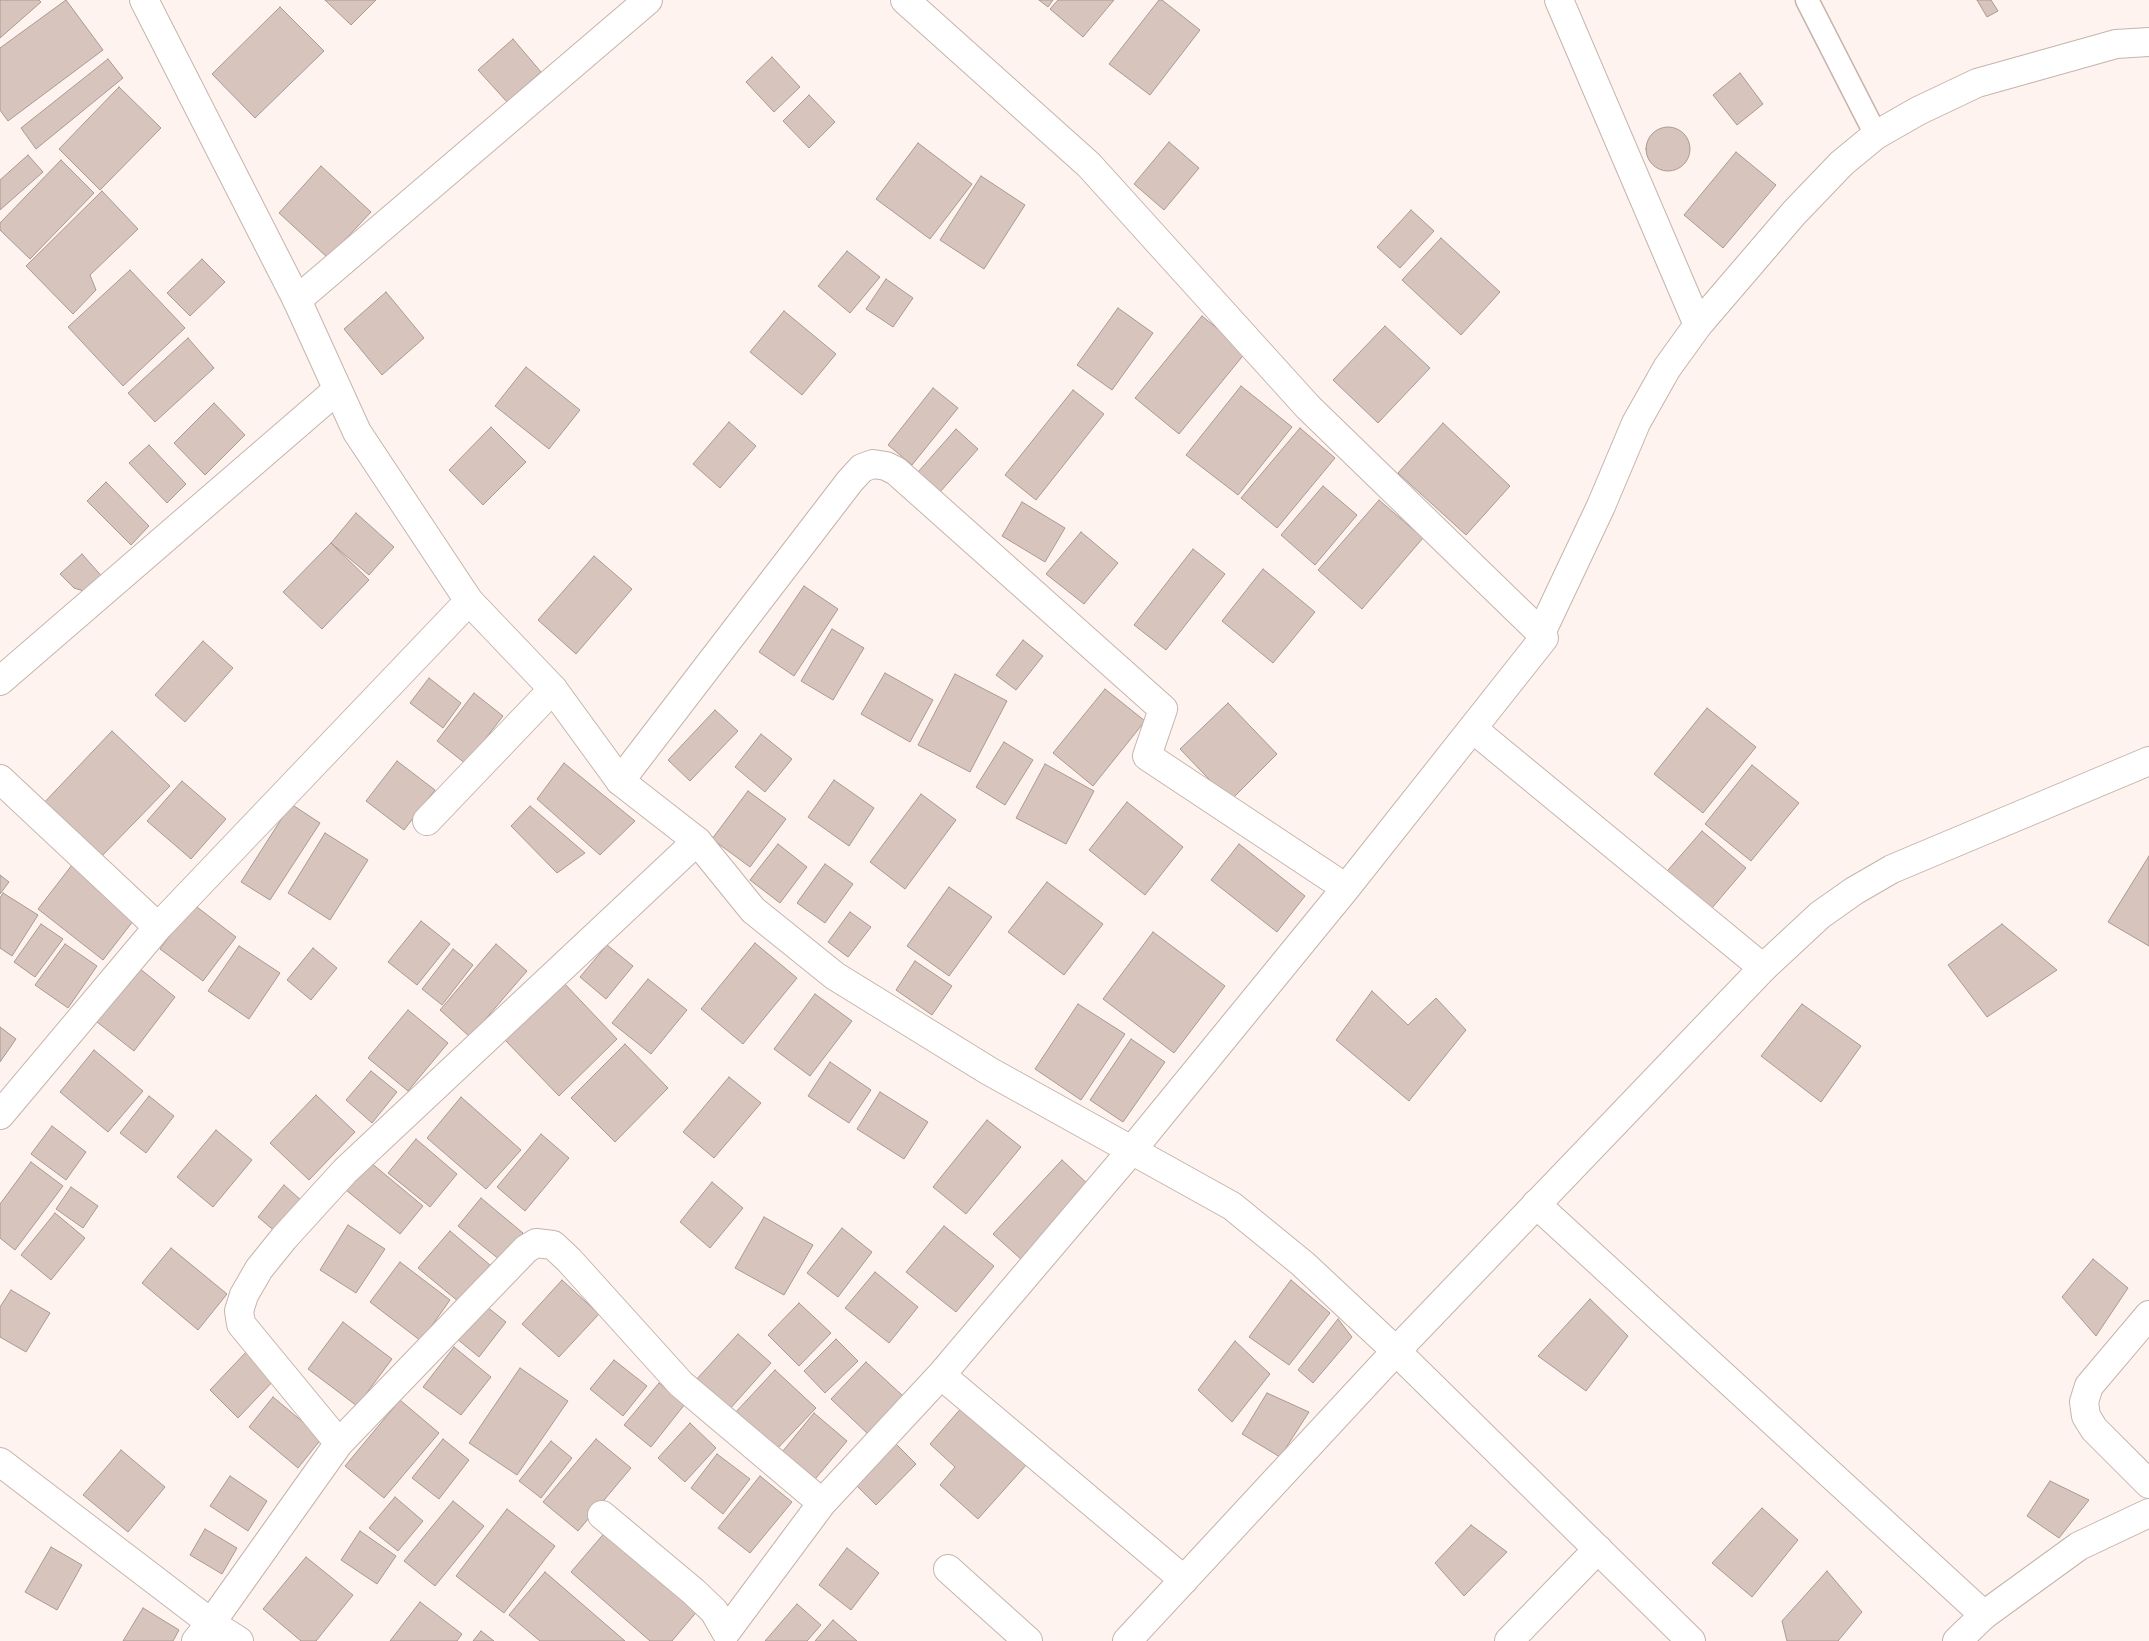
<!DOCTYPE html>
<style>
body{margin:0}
canvas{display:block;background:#fef3ee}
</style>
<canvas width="2149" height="1641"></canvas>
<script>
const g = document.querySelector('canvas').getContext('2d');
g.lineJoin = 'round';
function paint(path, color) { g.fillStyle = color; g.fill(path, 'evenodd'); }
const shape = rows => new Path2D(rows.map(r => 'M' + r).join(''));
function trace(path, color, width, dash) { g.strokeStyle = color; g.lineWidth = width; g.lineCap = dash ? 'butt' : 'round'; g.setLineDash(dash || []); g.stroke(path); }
const building = shape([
 [0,0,39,0,41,2,0,38,0,0],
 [66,0,103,50,8,121,0,110,0,48,66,0],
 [325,0,376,0,351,25,325,0],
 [1039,0,1053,0,1048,7,1039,0],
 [1058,0,1114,0,1083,37,1050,9,1058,0],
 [1159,0,1162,0,1200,30,1150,95,1109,64,1159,0],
 [1977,0,1991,0,1998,11,1987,17,1977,0],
 [280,7,324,51,255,118,212,74,280,7],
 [513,39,541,72,507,102,478,70,513,39],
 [772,57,800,87,774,112,746,82,772,57],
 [108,59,123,78,36,149,21,128,108,59],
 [1740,73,1763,104,1737,125,1713,95,1740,73],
 [119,87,161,128,100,190,59,149,119,87],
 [809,95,835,122,809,148,783,121,809,95],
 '1646 149a22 22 0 1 1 44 0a22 22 0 1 1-44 0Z',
 [1169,142,1199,168,1164,210,1134,184,1169,142],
 [918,143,972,184,930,239,876,199,918,143],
 [1736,152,1776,185,1723,248,1684,215,1736,152],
 [28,155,43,172,0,210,0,180,28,155],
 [61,160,94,193,30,259,0,230,0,223,61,160],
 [321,166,371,212,328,258,279,213,321,166],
 [981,176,1025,205,984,269,940,240,981,176],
 [102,191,138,229,90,275,96,290,73,314,26,266,102,191],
 [1411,210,1434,231,1400,268,1377,247,1411,210],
 [1441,238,1500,292,1461,335,1402,280,1441,238],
 [847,251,880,277,850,313,818,286,847,251],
 [202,259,225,282,190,316,167,293,202,259],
 [130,270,185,328,123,386,68,327,130,270],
 [886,279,913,298,893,327,866,309,886,279],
 [386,292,424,338,382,375,344,329,386,292],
 [1118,308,1153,333,1112,390,1077,365,1118,308],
 [784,311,836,354,802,395,750,352,784,311],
 [1202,316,1246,352,1179,434,1135,398,1202,316],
 [1385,326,1430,368,1378,423,1333,380,1385,326],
 [188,338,214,368,155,422,128,393,188,338],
 [526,367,580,410,549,449,495,406,526,367],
 [1241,386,1292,427,1238,495,1186,455,1241,386],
 [933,388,958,408,912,465,888,445,933,388],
 [1073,390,1104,414,1036,500,1005,475,1073,390],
 [214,403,245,435,205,475,174,443,214,403],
 [729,422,756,446,720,488,693,464,729,422],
 [1443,423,1510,486,1466,535,1398,473,1443,423],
 [491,427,526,462,483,505,449,470,491,427],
 [1300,428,1335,458,1277,528,1241,498,1300,428],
 [956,429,978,449,940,492,918,472,956,429],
 [149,445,186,484,167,503,129,463,149,445],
 [106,482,149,526,131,545,87,501,106,482],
 [1323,486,1357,515,1315,565,1281,535,1323,486],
 [1379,500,1423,538,1362,609,1318,570,1379,500],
 [1022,502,1065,528,1045,562,1002,536,1022,502],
 [356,513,394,547,369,575,331,543,356,513],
 [1081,532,1118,563,1084,604,1046,574,1081,532],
 [331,543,369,580,322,629,283,592,331,543],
 [1193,549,1225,574,1166,650,1134,625,1193,549],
 [82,554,105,580,90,593,74,588,60,574,82,554],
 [594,556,632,589,576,654,538,620,594,556],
 [1263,569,1315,612,1273,663,1222,621,1263,569],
 [804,586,838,609,794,676,759,652,804,586],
 [832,629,864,648,833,700,801,681,832,629],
 [1023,640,1043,656,1016,690,996,675,1023,640],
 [203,641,233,668,185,722,155,695,203,641],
 [885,673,933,700,910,742,861,714,885,673],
 [955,674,1007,701,970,772,918,745,955,674],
 [429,678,461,703,443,728,410,703,429,678],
 [1105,689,1145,721,1093,786,1053,753,1105,689],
 [474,693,503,716,466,764,437,741,474,693],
 [1228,703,1277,754,1230,801,1180,749,1228,703],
 [1707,708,1756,747,1703,813,1654,774,1707,708],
 [715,710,738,731,690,781,668,760,715,710],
 [112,731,170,786,97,861,40,807,112,731],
 [761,734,792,759,765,792,735,767,761,734],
 [1004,742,1033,760,1005,805,976,787,1004,742],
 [397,761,435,790,404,830,366,801,397,761],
 [564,763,635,821,600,855,537,799,564,763],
 [1045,764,1094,791,1066,844,1016,818,1045,764],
 [1752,765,1799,803,1751,861,1705,824,1752,765],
 [834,780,874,808,849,846,808,817,834,780],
 [182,781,226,819,191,859,147,821,182,781],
 [748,791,786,819,750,867,712,839,748,791],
 [921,794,956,820,905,889,870,862,921,794],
 [1127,802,1183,847,1145,895,1089,850,1127,802],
 [291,804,320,823,270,900,241,882,291,804],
 [530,806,585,853,557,873,511,826,530,806],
 [1702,831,1746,868,1706,915,1662,877,1702,831],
 [325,833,368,860,330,920,288,893,325,833],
 [778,844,807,867,780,903,750,880,778,844],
 [1239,844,1305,896,1277,932,1211,880,1239,844],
 [2149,856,2149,946,2108,922,2149,856],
 [825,864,853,884,825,923,797,903,825,864],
 [72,865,137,916,103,960,38,909,72,865],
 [0,875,9,882,0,894,0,875],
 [1047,882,1103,924,1064,975,1008,932,1047,882],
 [949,887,992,917,949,976,907,946,949,887],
 [3,893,38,915,12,956,0,948,0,898,3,893],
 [193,904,236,937,203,981,160,949,193,904],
 [850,912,871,927,848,957,828,942,850,912],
 [421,921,450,944,417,985,388,962,421,921],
 [41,924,63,939,35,977,14,962,41,924],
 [2002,924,2057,970,1987,1017,1948,965,2002,924],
 [1153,932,1225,986,1174,1053,1103,999,1153,932],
 [755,943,797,978,743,1044,701,1009,755,943],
 [65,944,97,966,68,1008,35,985,65,944],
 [496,944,527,971,470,1037,440,1010,496,944],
 [607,945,633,966,606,999,580,977,607,945],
 [239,946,280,973,249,1019,208,991,239,946],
 [313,948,337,968,311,1000,287,980,313,948],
 [453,949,473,965,442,1005,422,989,453,949],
 [915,961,952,986,932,1015,896,990,915,961],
 [139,968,175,997,134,1051,97,1022,139,968],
 [648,979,687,1010,651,1054,612,1023,648,979],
 [563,982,617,1039,559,1096,505,1040,563,982],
 [1372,991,1408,1025,1436,998,1466,1030,1409,1101,1336,1040,1372,991],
 [815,994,852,1021,810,1076,774,1049,815,994],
 [1078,1004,1125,1034,1081,1100,1035,1069,1078,1004],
 [1802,1004,1861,1046,1821,1102,1761,1056,1802,1004],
 [408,1010,448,1043,408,1091,368,1058,408,1010],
 [0,1027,16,1039,0,1062,0,1027],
 [1131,1039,1165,1062,1123,1122,1090,1100,1131,1039],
 [625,1044,668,1088,615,1142,571,1098,625,1044],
 [94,1050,143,1091,108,1132,60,1092,94,1050],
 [830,1062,871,1090,849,1123,808,1096,830,1062],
 [371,1071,397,1092,372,1123,346,1100,371,1071],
 [729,1077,761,1103,714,1158,683,1132,729,1077],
 [880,1092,928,1122,904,1159,857,1129,880,1092],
 [316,1095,355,1132,309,1180,270,1143,316,1095],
 [149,1096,174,1116,146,1153,120,1133,149,1096],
 [461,1097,521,1150,486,1189,427,1138,461,1097],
 [987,1120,1021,1147,966,1214,933,1187,987,1120],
 [52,1126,86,1152,66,1180,31,1154,52,1126],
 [216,1130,252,1160,213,1207,177,1177,216,1130],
 [541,1134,569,1158,525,1211,497,1187,541,1134],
 [416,1139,457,1174,430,1207,388,1173,416,1139],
 [1062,1160,1090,1186,1022,1260,993,1234,1062,1160],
 [31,1162,63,1186,15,1250,0,1238,0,1204,31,1162],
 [370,1162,423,1206,400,1234,346,1190,370,1162],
 [712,1182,743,1208,710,1248,680,1222,712,1182],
 [284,1185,302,1201,277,1233,258,1217,284,1185],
 [71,1187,98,1206,83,1228,56,1209,71,1187],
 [481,1198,523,1233,500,1260,458,1226,481,1198],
 [55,1213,85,1238,51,1280,21,1255,55,1213],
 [764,1217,813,1245,784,1295,735,1268,764,1217],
 [348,1225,385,1249,356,1293,320,1270,348,1225],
 [944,1226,994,1266,956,1312,906,1272,944,1226],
 [842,1228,872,1252,838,1297,807,1273,842,1228],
 [450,1231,490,1265,459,1302,418,1268,450,1231],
 [171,1248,227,1294,198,1330,142,1283,171,1248],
 [2093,1259,2128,1288,2096,1336,2062,1297,2093,1259],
 [400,1262,450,1300,421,1341,370,1302,400,1262],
 [875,1272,918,1307,889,1343,845,1308,875,1272],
 [562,1280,599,1314,559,1357,522,1324,562,1280],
 [1291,1280,1330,1313,1289,1365,1249,1337,1291,1280],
 [11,1290,50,1313,26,1352,0,1337,0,1307,11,1290],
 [1590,1299,1628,1336,1586,1391,1538,1356,1590,1299],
 [482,1303,506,1322,479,1357,456,1338,482,1303],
 [799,1303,831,1333,799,1366,768,1335,799,1303],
 [1338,1319,1352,1337,1313,1383,1298,1370,1338,1319],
 [343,1322,392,1359,357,1406,308,1369,343,1322],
 [738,1334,771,1363,728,1411,695,1381,738,1334],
 [836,1339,858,1361,825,1393,804,1371,836,1339],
 [1235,1341,1270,1374,1232,1422,1198,1390,1235,1341],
 [454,1347,491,1377,461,1415,423,1387,454,1347],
 [249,1349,278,1376,238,1418,210,1390,249,1349],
 [614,1360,647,1386,623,1416,590,1389,614,1360],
 [866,1362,903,1396,868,1434,831,1399,866,1362],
 [520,1368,568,1401,517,1475,469,1443,520,1368],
 [775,1370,816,1408,775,1451,734,1414,775,1370],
 [659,1383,685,1404,651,1447,624,1425,659,1383],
 [1267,1393,1309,1412,1280,1457,1242,1434,1267,1393],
 [273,1397,322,1438,298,1468,249,1427,273,1397],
 [400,1400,439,1433,384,1498,345,1466,400,1400],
 [963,1406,1027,1464,978,1519,940,1485,955,1467,930,1444,963,1406],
 [814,1413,847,1441,811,1484,778,1457,814,1413],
 [690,1423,716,1448,685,1482,658,1458,690,1423],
 [888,1436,916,1464,876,1505,848,1477,888,1436],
 [443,1439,469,1460,439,1499,412,1478,443,1439],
 [596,1439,631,1468,578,1531,543,1502,596,1439],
 [551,1441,572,1458,541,1498,519,1481,551,1441],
 [121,1450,165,1487,128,1532,83,1495,121,1450],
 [717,1454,750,1479,723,1514,691,1488,717,1454],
 [230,1476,267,1501,248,1531,210,1506,230,1476],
 [760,1476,792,1502,750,1553,718,1528,760,1476],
 [2050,1481,2089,1500,2059,1538,2027,1516,2050,1481],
 [395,1497,423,1521,398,1551,369,1528,395,1497],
 [453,1501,484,1526,435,1586,404,1561,453,1501],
 [1762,1508,1798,1540,1752,1597,1712,1563,1762,1508],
 [507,1509,555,1546,504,1613,456,1576,507,1509],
 [1471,1525,1507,1552,1464,1596,1435,1563,1471,1525],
 [205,1529,237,1548,222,1574,190,1555,205,1529],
 [607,1530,699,1609,672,1641,650,1641,571,1572,607,1530],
 [360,1531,396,1556,377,1584,341,1560,360,1531],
 [51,1547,82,1565,57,1610,25,1592,51,1547],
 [847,1548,879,1573,851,1610,819,1585,847,1548],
 [306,1557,353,1595,316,1641,301,1641,263,1609,306,1557],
 [1827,1571,1862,1612,1838,1641,1787,1641,1782,1621,1827,1571],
 [545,1572,625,1641,540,1641,509,1615,545,1572],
 [420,1602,462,1634,457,1641,390,1641,420,1602],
 [797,1604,821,1625,807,1641,765,1641,797,1604],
 [143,1608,179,1630,173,1641,123,1641,143,1608],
 [833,1620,857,1641,815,1641,833,1620],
 [481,1631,494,1641,473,1641,481,1631]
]);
const lane = shape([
 [1807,0,1876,135]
]);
const street = shape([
 [905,0,1089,165,1308,407,1541,633],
 [1559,0,1698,325],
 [297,300,648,0],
 [0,681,337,390],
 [1473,729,1763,968],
 [0,779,158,927],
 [620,781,850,481,862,468,873,464,886,466,896,471,1163,709,1147,756,1346,888],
 [427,821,553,689],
 [0,1115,158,927,469,601],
 [1536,1204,1984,1615],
 [2149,1315,2089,1386,2084,1402,2086,1416,2094,1429,2149,1484],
 [941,1375,1184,1580],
 [339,1443,241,1324,239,1311,244,1295,259,1269,284,1238,345,1171,697,841],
 [0,1462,211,1623,239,1641],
 [602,1515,694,1592,714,1611,726,1632,822,1503,941,1375,1132,1150,1346,888,1544,638,1541,633,1601,506,1636,423,1667,368,1698,325,1794,213,1842,163,1876,135,1918,111,1977,83,2116,44,2149,42],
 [948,1569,1028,1641],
 [196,1641,211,1623,339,1443,526,1249,536,1243,553,1245,569,1260,681,1384,822,1503],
 [1127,1641,1396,1351],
 [1509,1641,1598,1549]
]);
const secondary = shape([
 [144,0,297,300,357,432,469,601,553,689,620,781,697,841,753,910,835,976,989,1071,1232,1206,1303,1264,1396,1351,1691,1641],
 [1396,1351,1763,968,1820,915,1854,891,1892,869,2149,761],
 [1957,1641,1984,1615,2079,1546,2149,1513]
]);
paint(building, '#d7c5bd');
trace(building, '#aa9992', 1);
trace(lane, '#c5b4ac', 25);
trace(street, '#c5b4ac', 30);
trace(secondary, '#c5b4ac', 30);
trace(lane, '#fff', 22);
trace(street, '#fff', 28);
trace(secondary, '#fff', 28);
</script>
